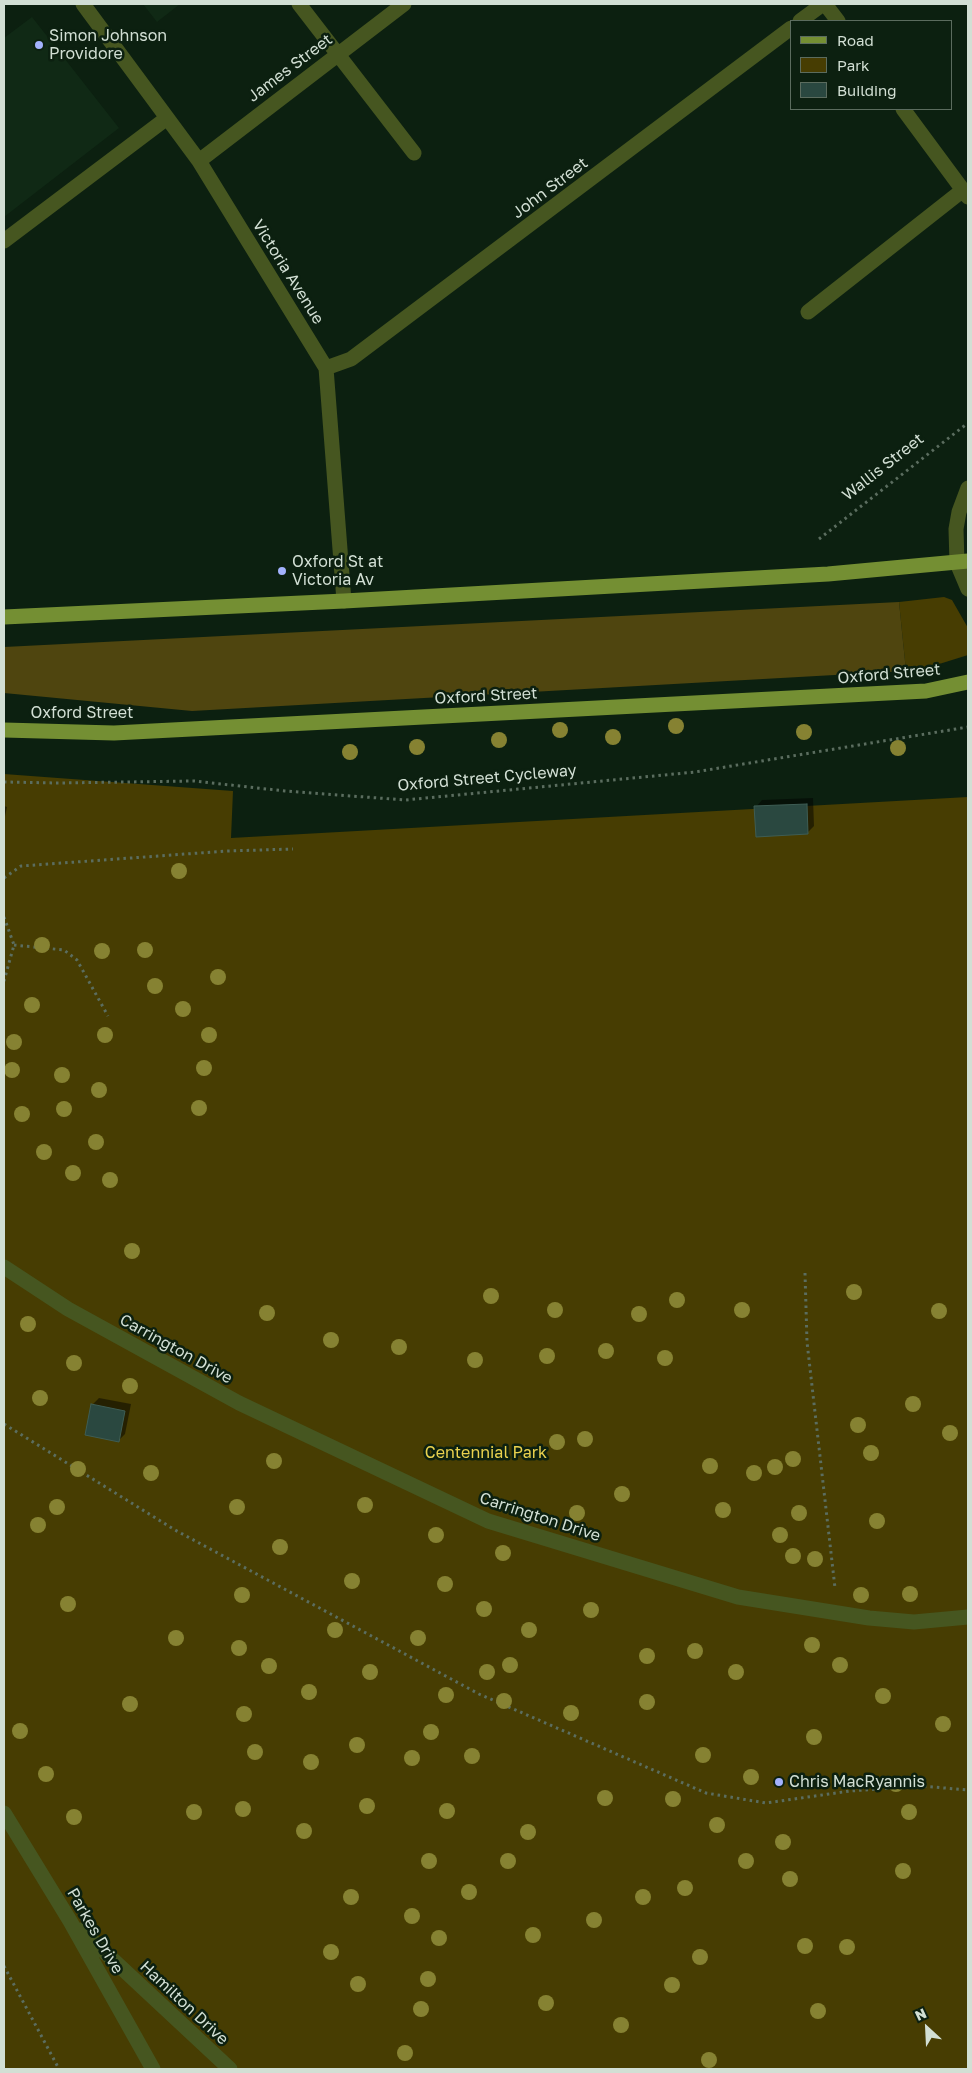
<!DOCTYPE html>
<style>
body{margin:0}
#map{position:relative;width:972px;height:2073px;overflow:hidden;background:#0c2010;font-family:"Golos Text",sans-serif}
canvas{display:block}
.frame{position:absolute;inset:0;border:5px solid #d2dfd4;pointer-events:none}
.legend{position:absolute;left:790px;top:20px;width:162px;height:90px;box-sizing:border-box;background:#0c2010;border:1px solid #5b6c5e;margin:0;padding:6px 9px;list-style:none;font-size:15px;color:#d2dfd4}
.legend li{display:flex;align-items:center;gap:10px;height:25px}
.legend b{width:25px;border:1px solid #5b6c5e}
.north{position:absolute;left:902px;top:2003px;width:50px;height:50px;-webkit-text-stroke:4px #0c2010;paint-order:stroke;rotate:335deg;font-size:14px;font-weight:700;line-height:20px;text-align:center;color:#d2dfd4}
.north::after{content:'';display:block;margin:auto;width:18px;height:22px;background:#d2dfd4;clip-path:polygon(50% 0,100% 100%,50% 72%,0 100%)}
</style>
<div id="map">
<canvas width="972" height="2073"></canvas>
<div class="frame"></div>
<ul class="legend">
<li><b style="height:6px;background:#748f33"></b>Road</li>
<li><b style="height:14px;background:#473d02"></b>Park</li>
<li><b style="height:14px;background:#2a4840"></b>Building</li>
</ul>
<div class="north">N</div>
</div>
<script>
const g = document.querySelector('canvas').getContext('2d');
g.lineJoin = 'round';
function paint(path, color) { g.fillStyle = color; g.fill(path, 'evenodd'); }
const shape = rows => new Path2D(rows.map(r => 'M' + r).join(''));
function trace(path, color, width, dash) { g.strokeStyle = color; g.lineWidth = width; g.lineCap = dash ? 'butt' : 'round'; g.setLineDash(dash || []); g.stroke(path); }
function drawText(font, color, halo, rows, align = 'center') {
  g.font = font + ' "Golos Text",sans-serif'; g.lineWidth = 5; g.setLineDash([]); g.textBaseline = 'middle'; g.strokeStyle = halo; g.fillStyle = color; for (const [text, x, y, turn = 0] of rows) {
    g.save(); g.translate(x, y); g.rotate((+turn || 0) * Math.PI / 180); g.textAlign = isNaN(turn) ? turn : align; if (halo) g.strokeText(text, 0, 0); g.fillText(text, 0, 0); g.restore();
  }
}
const built = shape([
 [143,4,180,4,157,22],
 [32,17,119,128,4,217,4,38]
]);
const green = shape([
 [944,597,952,600,968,628,968,655,936,665,906,671,899,602],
 [4,774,233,791,231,838,968,797,968,2069,4,2069]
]);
const forest = shape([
 [899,602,906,671,192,711,4,693,4,647]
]);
const shadow = shape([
 [813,798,814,826,807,833,756,807,762,800],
 [4,806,7,807,4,821],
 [99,1398,131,1404,125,1434,119,1440,92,1405]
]);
const building = shape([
 [807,804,808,834,756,837,754,806,807,804],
 [91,1404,125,1411,119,1442,85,1435,91,1404]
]);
const path = shape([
 [819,539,968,423],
 [4,782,58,783,194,781,285,791,405,800,695,772,968,727],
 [4,878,21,866,227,851,293,849],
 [4,917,14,945,4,981],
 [14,945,64,950,77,960,108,1016],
 [805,1273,807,1342,835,1588],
 [4,1424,175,1530,479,1694,706,1793,766,1803,850,1791,921,1786,968,1790],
 [4,1966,59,2069]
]);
const minor = shape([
 [83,4,199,161,326,368,344,601],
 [299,4,414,153],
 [825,4,838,21],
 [800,21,823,4],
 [903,109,968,197],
 [199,161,404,4],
 [4,241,167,118],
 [808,312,963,190],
 [326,368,351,359,791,28],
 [968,488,959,512,956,529,957,563,968,589],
 [4,1267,68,1309,239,1403,488,1521,738,1597,869,1618,914,1622,968,1617],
 [4,1813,70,1921,153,2069],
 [81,1930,230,2069]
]);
const major = shape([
 [4,617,344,601,828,574,968,561],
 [4,730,114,733,926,691,968,682]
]);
const trees = [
 [676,726],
 [560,730],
 [804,732],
 [613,737],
 [499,740],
 [417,747],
 [898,748],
 [350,752],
 [179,871],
 [42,945],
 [145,950],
 [102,951],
 [218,977],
 [155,986],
 [32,1005],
 [183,1009],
 [105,1035],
 [209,1035],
 [14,1042],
 [204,1068],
 [12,1070],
 [62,1075],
 [99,1090],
 [199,1108],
 [64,1109],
 [22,1114],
 [96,1142],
 [44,1152],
 [73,1173],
 [110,1180],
 [132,1251],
 [854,1292],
 [491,1296],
 [677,1300],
 [555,1310],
 [742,1310],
 [939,1311],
 [267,1313],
 [639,1314],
 [28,1324],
 [331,1340],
 [399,1347],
 [606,1351],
 [547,1356],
 [665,1358],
 [475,1360],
 [74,1363],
 [130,1386],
 [40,1398],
 [913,1404],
 [858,1425],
 [950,1433],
 [585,1439],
 [557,1442],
 [871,1453],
 [793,1459],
 [274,1461],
 [710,1466],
 [775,1467],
 [78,1469],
 [151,1473],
 [754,1473],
 [622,1494],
 [365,1505],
 [57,1507],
 [237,1507],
 [723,1510],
 [577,1513],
 [799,1513],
 [877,1521],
 [38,1525],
 [436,1535],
 [780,1535],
 [280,1547],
 [503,1553],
 [793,1556],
 [815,1559],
 [352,1581],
 [445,1584],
 [910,1594],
 [242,1595],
 [861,1595],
 [68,1604],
 [484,1609],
 [591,1610],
 [335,1630],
 [529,1630],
 [176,1638],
 [418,1638],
 [812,1645],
 [239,1648],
 [695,1651],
 [647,1656],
 [510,1665],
 [840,1665],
 [269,1666],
 [370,1672],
 [487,1672],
 [736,1672],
 [309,1692],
 [446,1695],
 [883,1696],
 [504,1701],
 [647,1702],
 [130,1704],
 [571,1713],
 [244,1714],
 [943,1724],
 [20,1731],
 [431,1732],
 [814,1737],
 [357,1745],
 [255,1752],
 [703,1755],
 [472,1756],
 [412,1758],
 [311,1762],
 [46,1774],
 [751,1777],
 [896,1784],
 [605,1798],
 [673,1799],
 [367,1806],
 [243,1809],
 [447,1811],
 [194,1812],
 [909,1812],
 [74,1817],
 [717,1825],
 [304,1831],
 [528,1832],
 [783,1842],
 [429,1861],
 [508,1861],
 [746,1861],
 [903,1871],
 [790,1879],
 [685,1888],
 [469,1892],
 [351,1897],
 [643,1897],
 [412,1916],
 [594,1920],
 [533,1935],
 [439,1938],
 [805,1946],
 [847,1947],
 [331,1952],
 [700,1957],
 [428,1979],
 [358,1984],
 [672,1985],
 [546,2003],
 [421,2009],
 [818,2011],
 [621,2025],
 [405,2053],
 [709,2060]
];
const markers = [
 [39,45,5,"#a3b2fd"],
 [282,571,5,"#a3b2fd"],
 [779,1782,5,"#a3b2fd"]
];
const poiNames = [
 ["Simon Johnson",49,36],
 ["Providore",49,54],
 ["Oxford St at",292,562],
 ["Victoria Av",292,580],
 ["Chris MacRyannis",789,1782]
];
const streetNames = [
 ["James Street",290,68,-37],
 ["John Street",550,188,-37],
 ["Victoria Avenue",288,272,58],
 ["Wallis Street",883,467,-38],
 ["Oxford Street",889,674,-5],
 ["Oxford Street",486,696,-3],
 ["Oxford Street",82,713],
 ["Oxford Street Cycleway",487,778,-5],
 ["Carrington Drive",176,1349,29],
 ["Carrington Drive",540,1517,18],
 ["Parkes Drive",95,1931,60],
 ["Hamilton Drive",184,2003,43]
];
const parkNames = [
 ["Centennial Park",486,1453]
];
paint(built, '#102915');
paint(green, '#473d02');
paint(forest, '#4f450f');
paint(shadow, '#0007');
paint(building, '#2a4840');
trace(building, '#3e5d54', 1);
trace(path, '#5b6d5f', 3, [2.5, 4]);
trace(minor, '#465620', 15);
trace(major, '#748f33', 15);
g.fillStyle = '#868232';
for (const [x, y] of trees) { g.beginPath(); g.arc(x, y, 8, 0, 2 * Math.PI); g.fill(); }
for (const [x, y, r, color] of markers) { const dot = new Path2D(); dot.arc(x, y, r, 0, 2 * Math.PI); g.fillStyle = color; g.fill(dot); trace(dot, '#0c2010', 2); }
drawText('16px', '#d2dfd4', '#0c2010', poiNames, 'left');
drawText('16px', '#d2dfd4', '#0c2010', streetNames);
drawText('16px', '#ead24e', '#0c2010', parkNames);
</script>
